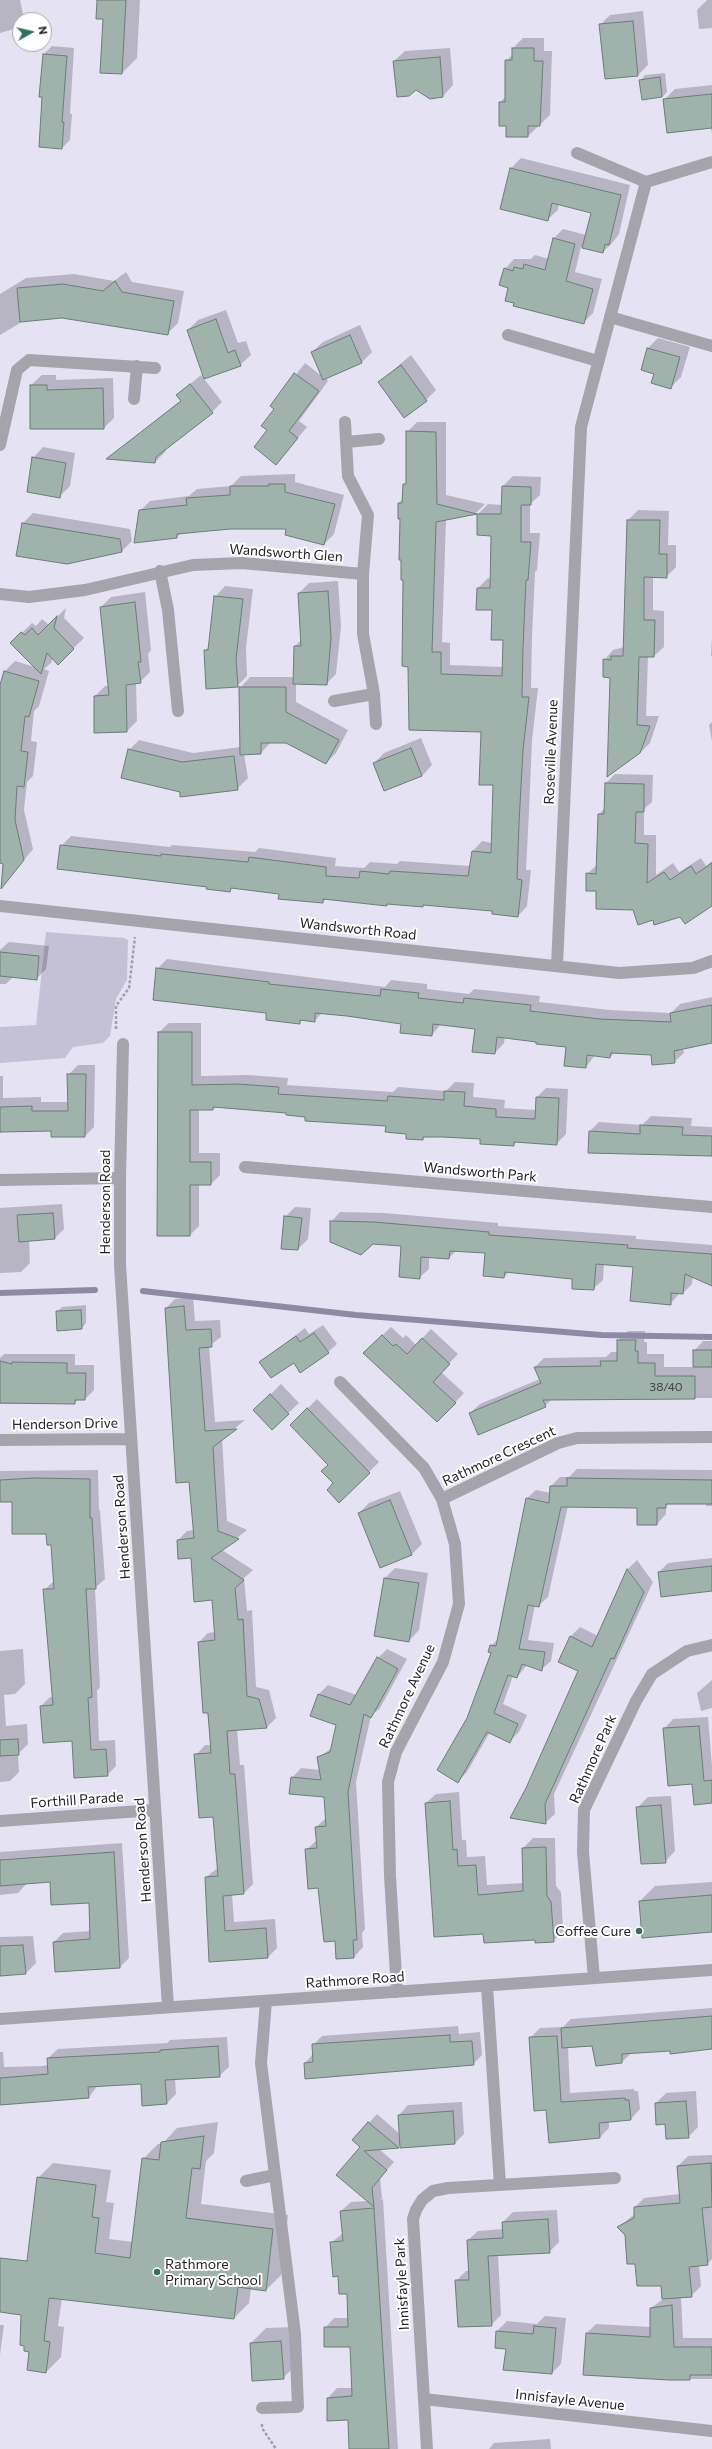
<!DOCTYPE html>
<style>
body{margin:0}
#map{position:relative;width:712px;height:2449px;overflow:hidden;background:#e5e2f4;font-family:Commissioner,sans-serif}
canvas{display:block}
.north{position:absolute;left:12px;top:12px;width:40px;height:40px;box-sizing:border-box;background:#fff;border:1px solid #a7a7aa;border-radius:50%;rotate:82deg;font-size:11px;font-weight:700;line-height:16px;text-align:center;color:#24232a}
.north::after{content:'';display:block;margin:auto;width:14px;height:18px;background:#33715e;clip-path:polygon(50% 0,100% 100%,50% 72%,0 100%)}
</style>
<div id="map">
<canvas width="712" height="2449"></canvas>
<div class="north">N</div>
</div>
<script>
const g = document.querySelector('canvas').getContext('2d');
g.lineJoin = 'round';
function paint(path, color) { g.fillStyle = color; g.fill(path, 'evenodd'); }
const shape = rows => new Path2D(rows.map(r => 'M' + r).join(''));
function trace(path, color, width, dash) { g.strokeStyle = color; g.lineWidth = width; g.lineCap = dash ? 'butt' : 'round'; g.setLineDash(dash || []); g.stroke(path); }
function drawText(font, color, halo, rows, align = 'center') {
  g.font = font + ' Commissioner,sans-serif'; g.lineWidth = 4; g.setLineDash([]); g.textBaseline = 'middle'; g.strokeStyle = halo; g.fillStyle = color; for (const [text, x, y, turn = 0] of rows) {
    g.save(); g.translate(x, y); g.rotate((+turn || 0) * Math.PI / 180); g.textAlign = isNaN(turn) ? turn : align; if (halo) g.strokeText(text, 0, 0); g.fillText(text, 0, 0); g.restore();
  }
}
const green = shape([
 [46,932,124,938,128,940,127,980,116,999,110,1036,103,1043,73,1047,65,1058,0,1063,0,1027,36,1025]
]);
const shadow = shape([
 [0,0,20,0,24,19,20,20,20,24,14,29,0,33],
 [98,0,140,0,137,58,122,73],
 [707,0,712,0,712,28,699,29,697,10],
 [643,11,648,65,638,75,600,25,610,15],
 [523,38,544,38,544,51,552,51,550,115,528,136,507,125,500,102,506,96,506,61,513,54,513,48],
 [52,46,74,48,70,114,72,114,70,140,62,148,43,96,44,54],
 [450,48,453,85,443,96,394,61,405,51],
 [665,73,667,92,662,97,641,80,645,75],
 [712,85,712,134,711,127,664,100,675,89],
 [521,158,630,185,619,234,613,242,603,252,581,247,575,272,602,279,593,313,583,323,515,303,505,269,514,259,531,259,535,255,549,259,553,239,563,229,586,235,592,212,559,204,558,210,547,220,501,208,511,168],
 [126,272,132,282,184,291,178,323,168,333,62,317,25,320,0,335,0,294,26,278,74,274,114,281],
 [226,310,238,343,246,341,251,355,240,365,188,330,198,320],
 [360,325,372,352,362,362,325,378,328,381,299,421,307,427,276,464,268,430,276,409,271,406,305,363,323,377,312,352,323,342],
 [658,338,690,347,681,377,671,387,655,373,643,370,648,348],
 [411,355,436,390,426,400,379,382],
 [42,375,56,375,56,380,113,378,114,418,104,428,31,385],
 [201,375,222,402,212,412,166,449,165,452,155,462,109,458,181,400,177,395],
 [417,422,446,422,446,495,485,504,476,513,446,519,442,642,450,643,450,665,503,667,504,639,493,609,478,588,488,578,491,579,492,535,478,514,488,504,503,505,503,486,513,476,541,477,540,495,530,504,530,533,540,533,537,570,535,572,532,637,531,688,538,688,532,740,529,812,526,870,531,870,527,906,518,916,493,910,425,904,423,906,389,903,387,905,326,899,323,902,280,893,233,887,230,891,61,846,71,836,170,847,172,845,255,852,259,848,336,858,335,866,364,868,370,862,397,864,400,861,470,866,473,851,482,841,492,843,494,784,483,731,409,666,399,503,403,498,404,485,407,482,407,432],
 [43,447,75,453,70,486,60,496,33,458],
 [295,474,295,482,344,495,334,534,324,544,288,528,230,528,182,532,177,537,140,511,150,501,189,496,197,489,231,486,241,476],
 [638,510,669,511,668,545,676,545,676,567,666,577,653,577,653,610,664,611,664,647,654,656,648,656,646,716,659,716,650,743,640,753,604,660,613,650,624,647,628,520],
 [33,513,130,529,132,541,122,551,67,563,22,524],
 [338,581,341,627,336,674,326,684,296,683,296,702,348,730,336,753,326,763,286,742,271,742,261,753,244,754,248,778,237,789,181,792,129,750,139,740,193,753,241,747,240,688,250,677,294,677,295,646,301,640,299,593,309,583],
 [225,586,253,589,246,648,247,676,237,686,205,651,209,646,215,597],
 [145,592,151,650,148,654,150,672,140,682,136,682,137,721,127,731,95,696,105,686,109,686,101,607,111,597],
 [66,608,64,618,84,638,58,663,53,657,51,663,44,669,49,671,39,706,34,711,31,741,37,742,33,776,27,782,24,810,33,849,3,886,4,863,0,862,0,689,5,671,15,661,35,667,12,643,32,623,36,626,42,619,49,625],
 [712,637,712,656,711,656],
 [712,722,712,741,709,725],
 [421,738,432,765,422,776,385,790,374,763,384,753],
 [615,774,653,775,652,802,644,809,644,835,656,835,656,875,673,863,679,872,701,858,706,866,712,861,712,905,681,915,653,919,598,890,587,874,597,865,599,814,605,808,606,783],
 [9,942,49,946,46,969,36,979,14,976,6,984,0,984,0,950],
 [167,959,385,987,391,980,427,984,427,989,469,994,474,989,540,996,539,1002,610,1010,671,1013,680,1004,712,997,712,1042,683,1048,684,1053,674,1062,652,1054,615,1052,610,1057,595,1055,586,1067,567,1047,537,1041,505,1037,504,1043,495,1053,476,1028,441,1024,432,1035,402,1023,322,1013,314,1021,302,1020,299,1023,267,1012,157,969],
 [169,1023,201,1023,201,1076,248,1075,288,1078,287,1085,393,1092,398,1087,446,1091,455,1082,474,1083,473,1097,505,1100,504,1108,536,1110,537,1097,546,1088,568,1089,566,1134,556,1144,518,1141,513,1145,481,1138,426,1136,423,1139,387,1125,287,1112,216,1107,213,1109,199,1109,199,1153,220,1153,220,1175,211,1184,199,1184,199,1226,190,1235,159,1032],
 [78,1065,95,1065,94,1127,85,1136,52,1130,5,1131,0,1133,0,1076,3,1076,3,1098,41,1097,41,1102,68,1102,68,1075],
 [651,1116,692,1118,691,1126,712,1127,712,1155,589,1152,590,1131,599,1122,642,1125],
 [62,1204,64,1229,55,1238,29,1240,30,1263,21,1272,0,1273,0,1208],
 [295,1207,311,1208,308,1239,298,1249,285,1217],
 [340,1212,384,1213,498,1223,498,1226,636,1236,636,1239,712,1245,712,1284,693,1276,692,1284,683,1293,680,1293,670,1304,635,1266,604,1263,603,1280,593,1289,573,1278,509,1272,504,1277,486,1252,457,1250,449,1258,429,1257,429,1269,419,1278,402,1245,331,1222],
 [193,1297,195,1321,220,1320,221,1337,209,1346,215,1422,245,1420,222,1439,227,1521,247,1530,222,1550,253,1570,244,1578,247,1611,252,1610,256,1687,269,1690,276,1718,267,1727,237,1729,240,1765,244,1765,253,1884,244,1893,232,1894,234,1922,275,1919,277,1948,268,1957,210,1961,206,1877,218,1868,214,1816,196,1755,205,1745,211,1745,199,1642,208,1633,215,1632,213,1599,192,1557,178,1540,187,1531,194,1530,190,1481,166,1308,175,1299],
 [86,1305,86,1323,82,1328,57,1312,62,1307],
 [323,1325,337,1344,328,1352,294,1361,261,1362,305,1328,309,1334],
 [391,1327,403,1338,406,1335,416,1345,431,1329,458,1354,441,1372,464,1393,446,1412,364,1353],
 [628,1331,645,1331,644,1342,647,1342,647,1354,664,1354,664,1367,694,1367,694,1351,703,1341,712,1341,712,1398,553,1398,545,1406,470,1413,480,1404,540,1379,535,1367,544,1358,606,1357,611,1352,618,1352,618,1340],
 [4,1354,75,1354,75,1365,94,1365,94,1390,85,1399,79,1399,74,1403,0,1404,0,1358],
 [281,1384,299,1403,272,1428,255,1410],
 [317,1399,379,1462,339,1502,329,1465,291,1425],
 [577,1469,712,1470,712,1506,706,1506,706,1503,670,1503,666,1506,666,1514,657,1524,638,1507,568,1506,548,1597,538,1606,535,1605,528,1640,554,1643,551,1661,541,1670,527,1665,517,1677,513,1676,503,1704,527,1715,519,1732,510,1741,490,1732,467,1772,458,1781,468,1718,493,1653,491,1646,499,1638,526,1499,536,1490,551,1493,551,1486,560,1477,569,1477],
 [98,1470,99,1510,100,1510,105,1579,95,1588,100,1687,97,1691,99,1741,115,1740,116,1766,107,1775,41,1706,50,1697,54,1697,44,1590,54,1581,52,1544,47,1533,13,1501,0,1501,0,1471],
 [400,1491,422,1544,412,1554,381,1566,359,1513,369,1503],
 [712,1558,712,1590,659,1572,668,1563],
 [637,1560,653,1582,554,1794,555,1814,545,1823,527,1789,579,1670,570,1637,580,1627,598,1636,628,1569],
 [395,1568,428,1573,419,1630,409,1641,385,1578],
 [23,1649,25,1684,15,1694,4,1695,6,1726,27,1724,28,1744,18,1754,19,1772,10,1781,0,1782,0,1651],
 [387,1649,407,1659,380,1708,371,1716,356,1782,365,1929,362,1933,363,1947,354,1957,336,1940,306,1850,317,1840,316,1827,326,1818,325,1796,292,1778,301,1768,320,1770,318,1758,333,1747,337,1725,311,1715,319,1694,328,1685,357,1695,378,1658],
 [712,1680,712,1708,701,1711,697,1693],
 [708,1717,712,1766,712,1802,693,1783,664,1729,673,1719],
 [459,1792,462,1840,466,1840,467,1857,485,1856,487,1885,524,1883,523,1848,533,1838,555,1838,556,1886,561,1892,563,1931,553,1941,484,1933,426,1803,436,1794],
 [671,1796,675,1851,665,1862,637,1808,648,1797],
 [122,1843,129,1958,120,1967,54,1942,63,1933,91,1931,90,1902,51,1881,27,1883,18,1893,0,1895,0,1852],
 [712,1882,712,1931,640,1901,655,1886],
 [33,1936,36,1963,26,1973,0,1975,0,1937],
 [712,2008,712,2048,671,2053,671,2050,631,2053,622,2062,592,2045,568,2047,570,2093,634,2089,634,2091,638,2091,640,2109,631,2119,609,2121,609,2128,600,2137,547,2109,530,2038,540,2028,563,2027,571,2019],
 [458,2026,459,2034,480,2032,482,2055,473,2064,306,2078,305,2063,313,2054,313,2045,322,2036],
 [227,2037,229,2067,219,2076,175,2079,176,2094,167,2103,142,2083,98,2085,89,2097,0,2104,0,2052,3,2052,4,2067,42,2066,49,2065,48,2058,58,2049,167,2043,170,2040],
 [696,2091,698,2127,688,2137,666,2123,656,2103,666,2093],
 [462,2102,464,2134,455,2143,401,2145,398,2147,379,2149,394,2162,380,2178,382,2198,380,2200,383,2199,398,2449,350,2449,349,2419,328,2398,337,2388,353,2388,351,2346,325,2328,334,2318,349,2318,348,2293,339,2275,331,2243,343,2233,341,2211,351,2202,368,2201,361,2147,353,2140,377,2114,400,2134,399,2115,408,2105],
 [218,2122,214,2153,206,2161,201,2204,288,2215,281,2275,266,2290,251,2288,249,2303,234,2318,62,2298,58,2326,64,2327,61,2357,46,2372,28,2370,38,2178,53,2163,111,2170,106,2202,114,2203,109,2239,133,2242,143,2159,158,2144,162,2144,177,2128],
 [712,2155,712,2259,707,2264,699,2265,701,2286,691,2296,681,2297,683,2338,712,2338,712,2379,669,2379,584,2374,587,2333,596,2324,651,2327,651,2308,663,2299,662,2284,636,2263,626,2235,618,2227,635,2214,635,2207,644,2198,680,2194,678,2166,688,2156],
 [557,2210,559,2242,549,2252,498,2254,501,2315,491,2325,456,2281,466,2271,469,2271,468,2240,478,2231,503,2229,503,2222,513,2212],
 [545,2316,566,2318,561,2364,552,2373,507,2348,496,2347,497,2331,507,2321,537,2324],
 [0,2325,4,2325,0,2355],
 [296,2327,298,2363,283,2378,251,2343,266,2328],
 [550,2439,551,2449,489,2449,494,2443]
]);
const stream = shape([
 [143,1291,356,1315,601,1335,712,1337],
 [0,1293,95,1290]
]);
const building = shape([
 [97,0,126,0,122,74,100,73,103,19,96,19,97,0],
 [633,21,638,76,605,79,599,24,633,21],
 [512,48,534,48,534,61,543,61,540,126,528,126,528,137,506,137,506,126,499,126,499,102,505,102,505,60,512,60,512,48],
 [43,54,67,56,62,122,64,122,62,149,39,147,42,97,39,97,43,54],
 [440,57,443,97,430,99,416,90,409,96,397,97,393,61,440,57],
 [660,77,662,97,642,100,639,80,660,77],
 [712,94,712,128,667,133,663,99,712,94],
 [510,168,621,195,609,245,605,244,603,253,582,248,591,213,552,203,548,221,500,209,510,168],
 [553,238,575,244,566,281,593,289,584,324,513,306,514,303,505,301,508,288,499,285,504,268,513,271,514,267,523,269,524,264,545,270,553,238],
 [115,281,122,292,174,301,168,335,62,318,20,322,17,288,63,284,103,291,115,281],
 [216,319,228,353,235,350,241,366,204,379,187,330,216,319],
 [350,335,362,363,323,380,311,352,350,335],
 [647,348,680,357,671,389,651,383,654,374,641,370,647,348],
 [401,365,427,401,404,418,378,382,401,365],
 [294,373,319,391,289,431,298,438,276,465,254,447,267,430,261,426,274,409,270,406,294,373],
 [190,384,213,413,156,457,155,463,106,459,181,401,176,395,190,384],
 [30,385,47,385,47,390,103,388,104,429,30,429,30,385],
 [406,431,436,432,437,504,477,514,436,522,432,652,441,652,441,674,502,676,503,640,491,640,492,610,476,610,477,588,490,588,491,536,477,535,477,514,501,514,502,486,531,487,531,505,521,505,521,542,531,542,528,580,526,580,523,647,522,697,529,697,523,750,519,823,517,879,522,880,518,917,492,914,492,911,423,905,423,907,387,904,387,906,323,899,323,903,278,899,279,894,231,888,230,892,206,889,207,887,57,869,60,845,161,856,161,854,248,862,249,857,326,867,326,876,359,878,360,871,389,874,390,871,468,876,472,851,491,853,493,785,479,785,481,732,409,730,408,667,402,666,403,580,401,580,401,560,399,560,400,519,398,519,398,503,402,503,403,484,406,484,406,431],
 [32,457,66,463,60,498,27,492,32,457],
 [269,484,285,484,285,492,335,504,324,545,285,535,286,529,230,529,177,534,177,538,134,543,139,510,187,505,186,498,230,495,230,486,269,486,269,484],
 [627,520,660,520,659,554,667,554,667,578,644,577,644,620,655,620,654,657,639,657,637,725,650,726,640,753,607,777,610,678,603,677,603,659,611,660,611,656,623,656,627,520],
 [22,523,120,539,122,552,67,564,16,556,22,523],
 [328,591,331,638,327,685,293,684,294,646,301,646,298,593,328,591],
 [214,596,243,599,236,659,238,687,206,689,204,650,208,650,214,596],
 [135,602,141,662,138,662,141,683,126,685,127,732,94,733,94,696,109,695,100,607,135,602],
 [57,616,54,628,74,649,58,665,47,653,41,674,10,643,21,632,25,635,32,628,38,635,57,616],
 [4,671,39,681,29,717,25,716,21,751,28,752,24,787,17,786,15,820,24,860,1,889,3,864,0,863,0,685,4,671],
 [239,687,286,687,286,712,339,740,326,764,286,743,261,743,261,754,240,755,239,687],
 [411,748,422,776,384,791,373,763,411,748],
 [128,749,182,762,234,756,238,790,180,797,180,792,121,778,128,749],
 [605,783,644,784,644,812,636,812,635,843,648,844,647,883,664,872,670,880,691,866,696,874,712,863,712,906,685,924,680,917,654,925,653,920,638,925,633,910,596,909,596,891,586,891,586,873,596,874,598,814,604,814,605,783],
 [0,952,39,956,37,980,0,976,0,952],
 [156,968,269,982,269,984,380,996,381,989,419,993,418,998,463,1003,464,998,531,1005,530,1011,600,1019,671,1022,670,1013,712,1005,712,1043,674,1051,675,1063,652,1065,651,1055,611,1053,610,1058,587,1055,586,1068,564,1066,566,1047,536,1044,536,1042,497,1037,495,1054,472,1052,475,1029,433,1024,432,1036,400,1033,401,1024,347,1016,315,1013,315,1022,300,1020,300,1024,266,1020,266,1013,153,1000,156,968],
 [158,1032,192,1032,192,1085,238,1084,279,1087,278,1094,387,1101,388,1096,444,1100,444,1091,465,1092,464,1106,496,1109,496,1117,535,1119,536,1097,559,1098,557,1145,514,1142,514,1146,480,1144,480,1139,443,1137,423,1137,423,1140,406,1139,406,1134,385,1132,386,1126,305,1121,305,1117,286,1115,286,1113,213,1107,213,1110,190,1110,190,1162,211,1162,211,1185,190,1185,190,1236,157,1236,158,1032],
 [67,1074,86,1074,85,1137,51,1137,51,1131,0,1132,0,1107,32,1106,32,1111,68,1111,67,1074],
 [640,1125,683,1127,682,1135,712,1136,712,1156,588,1153,589,1131,640,1134,640,1125],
 [53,1213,55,1239,19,1242,17,1215,53,1213],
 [284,1216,302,1218,298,1250,281,1249,284,1216],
 [330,1221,374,1222,489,1232,489,1235,628,1245,627,1248,712,1254,712,1286,685,1274,683,1294,671,1293,671,1305,630,1301,633,1267,596,1264,594,1290,572,1289,572,1279,505,1272,504,1278,483,1276,485,1253,450,1251,449,1259,421,1257,420,1279,399,1277,401,1246,373,1244,361,1255,330,1242,330,1221],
 [184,1306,186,1330,211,1329,212,1347,199,1348,205,1431,237,1429,213,1447,218,1531,239,1539,211,1558,244,1580,235,1588,238,1620,243,1619,247,1696,259,1699,267,1728,227,1731,230,1774,235,1774,244,1894,223,1896,225,1931,266,1928,268,1958,209,1962,205,1877,218,1876,213,1817,199,1818,194,1754,211,1753,208,1713,203,1713,198,1642,215,1640,212,1600,194,1602,191,1558,178,1559,177,1540,194,1538,189,1482,176,1483,165,1308,184,1306],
 [81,1310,82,1329,57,1331,56,1311,81,1310],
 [314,1333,329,1353,300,1373,294,1363,271,1378,259,1362,296,1336,300,1342,314,1333],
 [382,1335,393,1346,396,1344,407,1354,422,1338,450,1364,433,1382,456,1403,437,1422,363,1353,382,1335],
 [617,1340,636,1340,635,1351,638,1351,638,1363,655,1363,655,1376,695,1376,695,1399,543,1400,546,1407,478,1435,469,1413,541,1383,534,1367,601,1366,600,1361,617,1361,617,1340],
 [693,1350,712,1350,712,1367,693,1367,693,1350],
 [0,1361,12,1364,12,1362,67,1363,67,1373,86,1373,85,1400,75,1400,75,1404,0,1403,0,1361],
 [270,1394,289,1414,272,1430,253,1410,270,1394],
 [307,1408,370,1473,339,1503,327,1490,333,1483,321,1471,328,1465,290,1425,307,1408],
 [34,1478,90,1479,90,1518,92,1518,96,1589,86,1589,92,1697,88,1698,91,1750,106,1749,108,1776,74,1778,72,1741,43,1743,40,1706,53,1705,43,1589,54,1589,51,1545,47,1545,46,1534,12,1534,12,1502,0,1502,0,1480,34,1478],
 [567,1478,712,1480,712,1504,666,1504,666,1508,657,1508,657,1525,637,1525,637,1508,561,1507,539,1607,528,1605,519,1649,545,1652,542,1671,522,1664,517,1678,508,1675,494,1713,518,1724,510,1743,487,1732,458,1783,437,1770,467,1718,491,1653,488,1652,490,1645,496,1646,526,1498,549,1503,550,1486,567,1486,567,1478],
 [390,1500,412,1555,380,1568,358,1513,390,1500],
 [712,1566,712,1591,661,1597,658,1572,712,1566],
 [627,1569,644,1592,614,1659,611,1658,545,1804,546,1824,510,1818,526,1788,578,1671,558,1662,570,1636,592,1647,627,1569],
 [384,1578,419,1583,409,1642,374,1636,384,1578],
 [377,1657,398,1669,371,1718,364,1714,348,1792,357,1940,353,1940,354,1958,336,1959,335,1941,324,1942,318,1888,308,1889,305,1849,317,1848,315,1827,326,1826,324,1797,289,1794,291,1777,321,1780,317,1757,330,1752,336,1725,310,1716,318,1694,350,1705,377,1657],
 [699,1726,704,1781,712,1780,712,1803,694,1805,692,1784,668,1786,663,1728,699,1726],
 [18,1739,19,1755,0,1756,0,1740,18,1739],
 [450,1801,453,1850,457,1849,458,1866,476,1865,478,1895,523,1891,522,1848,546,1847,547,1896,551,1902,554,1942,535,1943,535,1940,484,1943,483,1934,434,1937,425,1803,450,1801],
 [661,1805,666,1863,641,1864,636,1807,661,1805],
 [114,1852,120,1968,55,1972,53,1942,90,1939,89,1903,51,1905,50,1882,0,1886,0,1860,114,1852],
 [712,1895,712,1932,642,1938,639,1901,712,1895],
 [23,1945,26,1974,0,1976,0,1946,23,1945],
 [712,2016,712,2049,670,2054,670,2051,622,2054,622,2063,596,2066,592,2046,562,2048,561,2028,712,2016],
 [450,2035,450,2042,472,2041,474,2065,305,2079,304,2063,313,2062,312,2044,450,2035],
 [557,2036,561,2102,625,2098,625,2100,629,2100,631,2120,599,2123,600,2138,549,2143,546,2110,534,2111,529,2037,557,2036],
 [218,2046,220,2077,165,2080,167,2104,142,2106,141,2084,88,2087,89,2098,0,2105,0,2078,48,2074,47,2058,160,2052,160,2050,218,2046],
 [686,2101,689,2138,666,2139,665,2124,656,2125,655,2103,686,2101],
 [453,2111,455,2144,400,2148,398,2115,453,2111],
 [368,2122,399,2148,364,2151,387,2170,372,2188,374,2207,336,2175,360,2147,352,2140,368,2122],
 [204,2136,200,2169,192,2168,186,2218,273,2229,266,2291,238,2287,234,2319,49,2298,44,2341,50,2342,46,2373,27,2370,29,2352,24,2351,24,2346,20,2345,21,2315,0,2312,0,2258,27,2261,37,2177,96,2185,92,2217,99,2218,95,2253,130,2258,142,2158,159,2160,161,2142,204,2136],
 [711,2163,712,2207,702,2208,708,2265,689,2267,692,2297,662,2299,661,2286,637,2286,635,2264,627,2264,625,2235,617,2227,634,2218,634,2207,680,2203,677,2166,711,2163],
 [374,2208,389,2449,349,2449,348,2420,327,2421,327,2398,352,2396,350,2347,324,2347,324,2327,348,2327,347,2294,339,2294,338,2276,333,2277,330,2242,343,2241,340,2211,374,2208],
 [548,2219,550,2253,488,2256,492,2326,458,2327,455,2280,469,2280,467,2240,503,2238,502,2222,548,2219],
 [672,2305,674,2347,712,2347,712,2375,690,2375,690,2380,669,2380,583,2375,586,2333,650,2337,650,2308,672,2305],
 [534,2326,556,2328,552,2374,503,2370,506,2349,495,2348,496,2331,533,2334,534,2326],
 [281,2341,284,2379,252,2381,250,2343,281,2341]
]);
const path = shape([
 [116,1029,116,1006,129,988,135,937],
 [262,2424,262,2428,276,2449]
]);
const minor = shape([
 [577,153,646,182,712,162],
 [610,317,712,346],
 [508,335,598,361],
 [134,399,137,366],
 [345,422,348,476,368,515,363,574,363,634,374,694,376,724],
 [346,442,379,439],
 [0,445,17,370,29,360,155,368],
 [160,571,168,610,178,711],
 [0,594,29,597,85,590,193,565,242,563,363,574],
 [334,701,374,694],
 [0,906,619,973,693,968,712,961],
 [557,966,581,427,646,182],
 [123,1044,120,1178,120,1265,168,2007],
 [245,1167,712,1207],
 [0,1180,120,1178],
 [340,1382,424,1468,442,1499,455,1544,459,1604,443,1662,396,1752,388,1782,390,1876,397,1992],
 [0,1440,131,1439],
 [442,1499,558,1443,577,1438,712,1437],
 [0,1821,155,1810],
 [594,1978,583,1852,584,1810,636,1701,652,1674,687,1651,712,1645],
 [487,1986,500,2185],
 [0,2019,712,1970],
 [246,2181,275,2175],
 [424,2399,712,2431],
 [262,2408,298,2407,295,2334,261,2063,266,2001],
 [427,2449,413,2219,416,2210,422,2200,433,2191,448,2188,615,2178]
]);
const markers = [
 [639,1931,4,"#33715e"],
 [157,2272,4,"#33715e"]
];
const numberNames = [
 ["38/40",666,1387]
];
const streetNames = [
 ["Wandsworth Glen",286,553,4],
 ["Roseville Avenue",551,752,-88],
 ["Wandsworth Road",358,929,6],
 ["Wandsworth Park",480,1172,5],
 ["Henderson Road",105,1202,-90],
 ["Henderson Drive",65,1424,-1],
 ["Rathmore Crescent",499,1456,-25],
 ["Henderson Road",122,1527,-94],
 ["Rathmore Avenue",407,1696,-65],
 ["Rathmore Park",593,1759,-66],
 ["Forthill Parade",77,1800,-4],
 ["Henderson Road",143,1850,-94],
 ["Rathmore Road",355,1980,-4],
 ["Innisfayle Park",402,2284,-93],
 ["Innisfayle Avenue",570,2400,6]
];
const poiNames = [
 ["Coffee Cure",631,1931],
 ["Rathmore",165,2264,"left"],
 ["Primary School",165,2280,"left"]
];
paint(green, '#c4c1d6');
paint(shadow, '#0003');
trace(stream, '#8e8aa6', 6);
paint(building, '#9fb2ab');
trace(building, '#6a7d76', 1);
trace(path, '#a29fad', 2.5, [3, 2]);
trace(minor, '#a5a4ac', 12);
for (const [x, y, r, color] of markers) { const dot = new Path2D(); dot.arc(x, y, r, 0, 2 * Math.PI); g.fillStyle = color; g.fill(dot); trace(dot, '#fff', 1.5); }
drawText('12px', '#43474a', null, numberNames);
drawText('14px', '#24232a', '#fff', streetNames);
drawText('14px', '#24232a', '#fff', poiNames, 'right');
</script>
